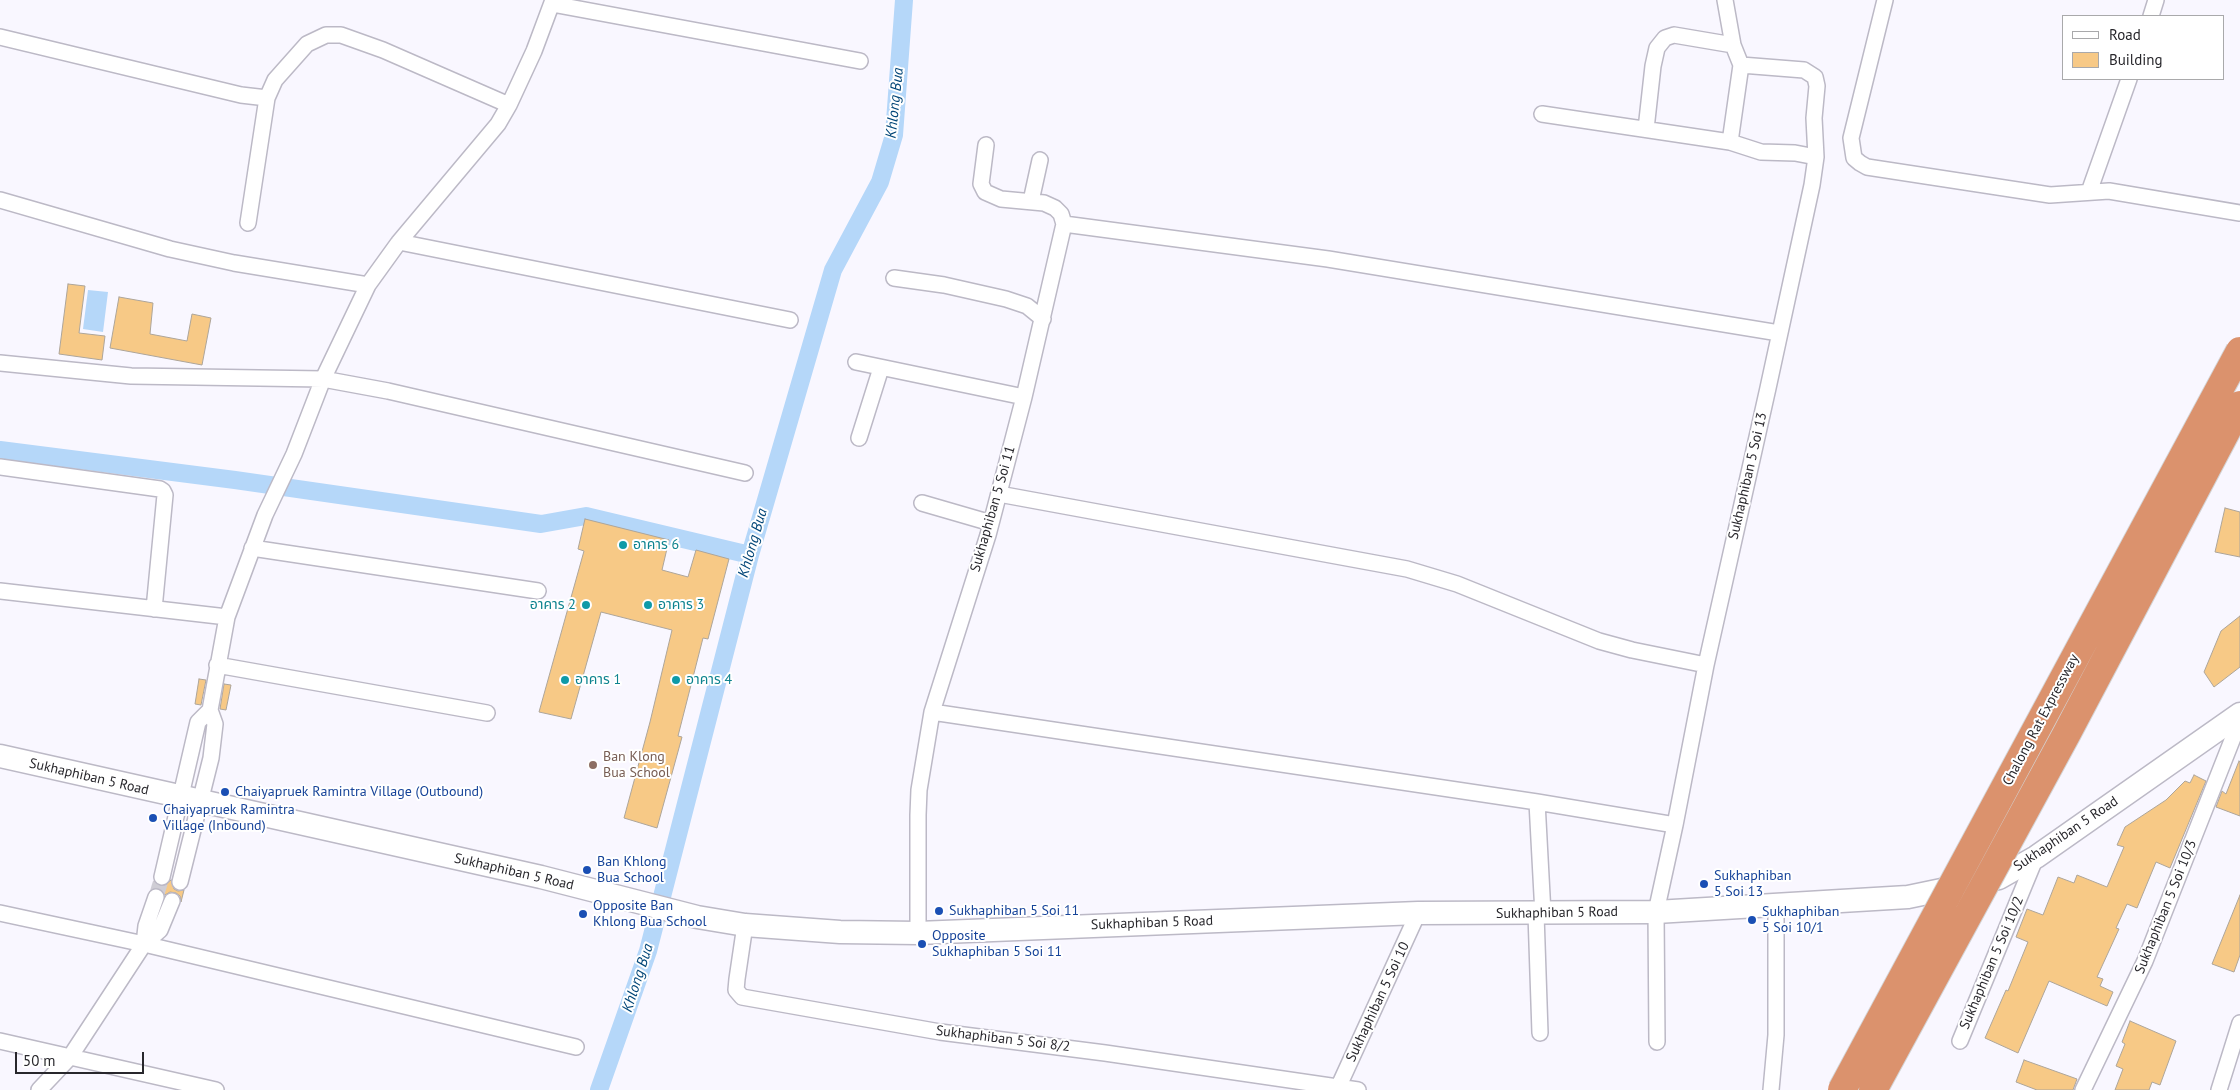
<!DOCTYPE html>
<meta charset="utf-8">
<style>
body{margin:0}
#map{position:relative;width:2240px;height:1090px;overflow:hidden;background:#f9f7ff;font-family:"PT Sans",sans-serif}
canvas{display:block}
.legend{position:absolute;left:2062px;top:15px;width:162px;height:65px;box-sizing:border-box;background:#fff;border:1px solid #a9a9ab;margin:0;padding:6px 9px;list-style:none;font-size:15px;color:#28272c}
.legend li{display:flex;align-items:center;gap:10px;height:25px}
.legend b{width:25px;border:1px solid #a9a9ab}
.scale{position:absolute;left:15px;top:1052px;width:129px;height:22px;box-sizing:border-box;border:2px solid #28272c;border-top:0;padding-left:6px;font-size:15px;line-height:18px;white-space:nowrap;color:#28272c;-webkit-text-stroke:4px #fff;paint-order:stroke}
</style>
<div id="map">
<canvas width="2240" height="1090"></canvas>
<ul class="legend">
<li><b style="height:6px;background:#fff"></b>Road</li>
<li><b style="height:14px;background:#f7c986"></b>Building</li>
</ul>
<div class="scale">50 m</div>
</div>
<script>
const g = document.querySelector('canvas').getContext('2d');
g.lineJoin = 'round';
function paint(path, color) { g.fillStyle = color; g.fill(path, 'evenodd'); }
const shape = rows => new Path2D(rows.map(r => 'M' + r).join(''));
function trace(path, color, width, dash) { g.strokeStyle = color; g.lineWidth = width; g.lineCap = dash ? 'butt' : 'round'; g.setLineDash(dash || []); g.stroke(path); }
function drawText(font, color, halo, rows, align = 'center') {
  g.font = font + ' "PT Sans","Noto Sans Thai",sans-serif'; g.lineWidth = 4; g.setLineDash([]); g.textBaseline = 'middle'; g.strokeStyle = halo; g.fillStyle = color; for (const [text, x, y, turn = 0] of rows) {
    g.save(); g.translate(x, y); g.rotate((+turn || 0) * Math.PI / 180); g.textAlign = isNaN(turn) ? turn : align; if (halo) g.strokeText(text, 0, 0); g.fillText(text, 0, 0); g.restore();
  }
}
const water = shape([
 [88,290,108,292,103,332,83,329]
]);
const canal = shape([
 [0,450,235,480,541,524,586,516,750,555],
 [599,1090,648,951,750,555,833,270,880,182,894,135,904,0]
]);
const building = shape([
 [68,284,85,286,79,333,105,336,102,360,59,354,68,284],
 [119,297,153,303,150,334,187,341,192,314,211,318,202,365,110,348,119,297],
 [2225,508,2240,512,2240,557,2215,552,2225,508],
 [585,519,669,540,662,570,688,577,696,550,729,559,708,639,703,638,678,736,682,737,657,828,624,818,650,722,672,630,601,612,571,719,539,712,584,551,578,549,585,519],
 [2240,616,2240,667,2214,687,2204,672,2221,631,2240,616],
 [199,679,206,680,201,705,195,704,199,679],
 [224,684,231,685,226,710,220,709,224,684],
 [2239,761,2240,762,2240,816,2216,807,2222,791,2226,794,2239,761],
 [2194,775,2206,781,2170,868,2156,862,2137,908,2127,904,2116,928,2119,929,2097,977,2103,979,2100,986,2113,992,2107,1006,2049,981,2018,1053,1985,1038,2006,990,2008,991,2028,942,2016,937,2027,909,2043,915,2058,877,2074,883,2077,875,2107,887,2124,847,2117,845,2125,827,2166,800,2185,781,2190,783,2194,775],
 [171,880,174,889,178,891,184,890,181,902,180,896,176,893,170,892,165,895,160,888,154,888,155,883,164,886,171,880],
 [2240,895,2240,955,2234,972,2212,964,2240,895],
 [2130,1021,2176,1041,2160,1085,2152,1082,2149,1090,2115,1090,2123,1069,2116,1066,2125,1044,2122,1042,2130,1021],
 [2024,1060,2077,1079,2073,1090,2037,1090,2016,1082,2024,1060]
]);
const streetTunnel = shape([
 [156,897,162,877]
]);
const street = shape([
 [1725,0,1733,45,1741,65,1730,142],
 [1885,0,1851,138,1854,158,1860,163,1867,167,2050,195,2109,191,2240,213],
 [552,4,860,61],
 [2151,16,2156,0],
 [0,37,241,95,267,98,275,80,307,44,326,35,341,35,383,50,509,105],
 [1542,114,1730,142,1761,152,1795,153,1816,157],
 [1646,129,1653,66,1657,48,1665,38,1674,35,1733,45],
 [2089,192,2129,79],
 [0,200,170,249,234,263,368,285],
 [1031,201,1040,160],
 [248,223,267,98],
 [1064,224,1328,259,1779,333],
 [399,242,790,320],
 [894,278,944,285,1006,299,1027,306,1043,319],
 [856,362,1024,397],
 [0,363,131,376,323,379,388,391,745,473],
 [859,438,881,368],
 [0,467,160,489,163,491,165,495,154,609],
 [999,494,1407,569,1457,584,1599,641,1632,650,1706,665],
 [922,503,991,523],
 [252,548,538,591],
 [0,591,227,617],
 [217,665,487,713],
 [932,712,1537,802,1675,825],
 [1537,802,1543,914],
 [162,877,198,722,210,710],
 [180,882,211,758,215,724,210,710,227,617,265,515,294,454,323,379,368,285,399,242,498,124,509,105,534,51,553,0],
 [0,913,144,944,576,1047],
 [1536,914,1540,1033],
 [745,925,737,979,736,990,742,997,940,1032,1105,1053,1358,1090],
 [918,933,918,815,919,790,932,712,988,535,1024,397,1064,224,1061,214,1055,208,1044,203,1001,199,985,192,981,184,986,145],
 [144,944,146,926,156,897],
 [0,1041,216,1090],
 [1960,1041,2036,857],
 [1657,1042,1656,912,1675,825,1706,665,1768,388,1812,185,1816,157,1814,118,1817,86,1815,77,1804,70,1741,65],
 [39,1090,70,1057,144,944,160,930,172,901],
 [1337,1090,1418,913],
 [1771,1090,1776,1035,1776,905],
 [2083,1090,2145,961,2240,720],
 [2219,1090,2240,1023]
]);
const secondary = shape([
 [0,756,541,877,697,917,745,925,840,932,918,933,1418,913,1656,912,1908,897,1999,878,2036,857,2240,714]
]);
const highwayBridge = shape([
 [1842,1090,2240,351],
 [1873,1090,2067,733,2240,405]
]);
const markers = [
 [623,545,5,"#0f9aa8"],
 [586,605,5,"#0f9aa8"],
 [648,605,5,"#0f9aa8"],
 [565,680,5,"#0f9aa8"],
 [676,680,5,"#0f9aa8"],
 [593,765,5,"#8d6e63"],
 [225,792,5,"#1a4fb4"],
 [153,818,5,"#1a4fb4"],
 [587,870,5,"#1a4fb4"],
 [1704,884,5,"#1a4fb4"],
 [939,911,5,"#1a4fb4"],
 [583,914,5,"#1a4fb4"],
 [1752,920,5,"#1a4fb4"],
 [922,944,5,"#1a4fb4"]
];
const streetNames = [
 ["Sukhaphiban 5 Soi 13",1748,476,-77],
 ["Sukhaphiban 5 Soi 11",993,509,-74],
 ["Chalong Rat Expressway",2041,720,-62],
 ["Sukhaphiban 5 Road",89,777,13],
 ["Sukhaphiban 5 Road",2066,834,-34],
 ["Sukhaphiban 5 Road",514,872,13],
 ["Sukhaphiban 5 Soi 10/3",2166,907,-68],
 ["Sukhaphiban 5 Road",1557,913,-1],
 ["Sukhaphiban 5 Road",1152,923,-2],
 ["Sukhaphiban 5 Soi 10/2",1992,963,-67],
 ["Sukhaphiban 5 Soi 10",1378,1002,-65],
 ["Sukhaphiban 5 Soi 8/2",1003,1039,7]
];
const cultureNames = [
 ["อาคาร 6",633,545],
 ["อาคาร 2",576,605,"right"],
 ["อาคาร 3",658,605],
 ["อาคาร 1",575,680],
 ["อาคาร 4",686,680]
];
const educationNames = [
 ["Ban Klong",603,757],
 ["Bua School",603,773]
];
const transitNames = [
 ["Chaiyapruek Ramintra Village (Outbound)",235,792],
 ["Chaiyapruek Ramintra",163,810],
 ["Village (Inbound)",163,826],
 ["Ban Khlong",597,862],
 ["Bua School",597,878],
 ["Sukhaphiban",1714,876],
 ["5 Soi 13",1714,892],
 ["Opposite Ban",593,906],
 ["Khlong Bua School",593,922],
 ["Sukhaphiban 5 Soi 11",949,911],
 ["Sukhaphiban",1762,912],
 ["5 Soi 10/1",1762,928],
 ["Opposite",932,936],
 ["Sukhaphiban 5 Soi 11",932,952]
];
const waterNames = [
 ["Khlong Bua",895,103,-84],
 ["Khlong Bua",753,543,-74],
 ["Khlong Bua",638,978,-72]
];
paint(water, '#b5d7f9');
trace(canal, '#b5d7f9', 18);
paint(building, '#f7c986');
trace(building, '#ada59a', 1);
trace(streetTunnel, '#cfcdd5', 15, [15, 8]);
trace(street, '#bcb9c6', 18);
trace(secondary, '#bcb9c6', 25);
trace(street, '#fff', 15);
trace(secondary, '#fff', 22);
trace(highwayBridge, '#d4d4d5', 30, []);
trace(highwayBridge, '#db926d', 28);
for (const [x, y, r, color] of markers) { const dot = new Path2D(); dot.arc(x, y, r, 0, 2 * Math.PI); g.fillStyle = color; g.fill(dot); trace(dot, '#fff', 2); }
drawText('14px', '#28272c', '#fff', streetNames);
drawText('14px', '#0d838f', '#fff', cultureNames, 'left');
drawText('14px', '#785e54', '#fff', educationNames, 'left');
drawText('14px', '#164399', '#fff', transitNames, 'left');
drawText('italic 15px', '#024678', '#fff', waterNames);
</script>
